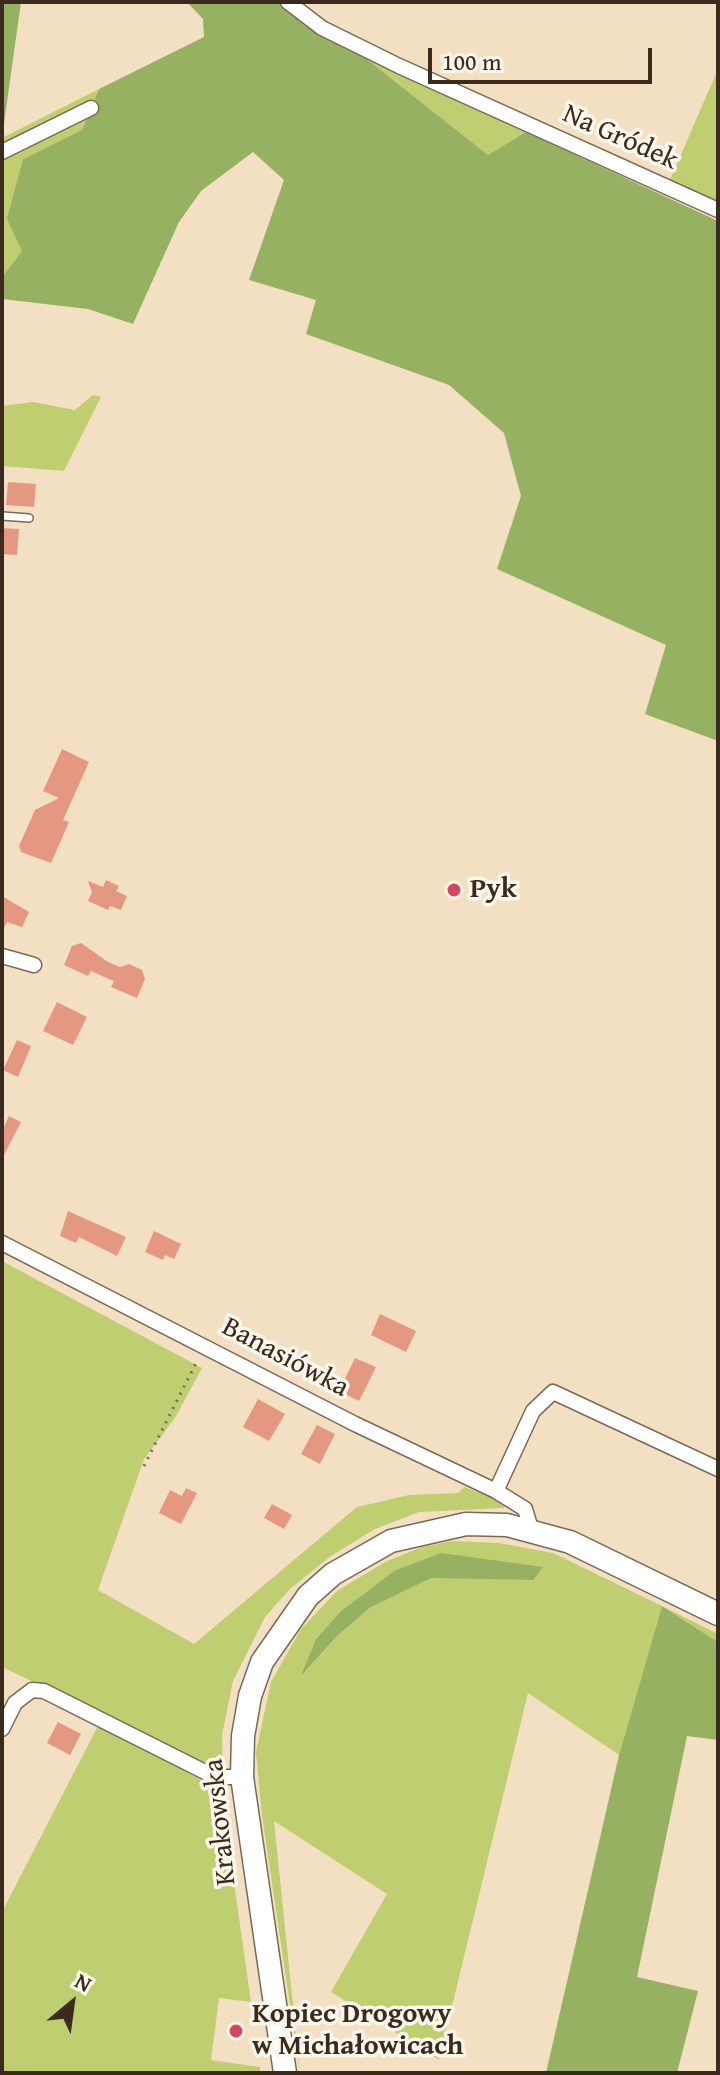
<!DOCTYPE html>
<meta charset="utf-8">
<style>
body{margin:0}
#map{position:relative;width:720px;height:2075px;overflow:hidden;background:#f3dfc2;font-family:"Gentium Book Plus",serif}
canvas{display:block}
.frame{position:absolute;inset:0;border:4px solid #3b2a1e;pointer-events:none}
.north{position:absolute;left:32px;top:1963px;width:80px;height:80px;-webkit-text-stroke:6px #fbf7ec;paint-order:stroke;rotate:29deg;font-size:22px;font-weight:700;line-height:32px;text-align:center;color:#3b2a1e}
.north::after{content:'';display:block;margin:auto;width:28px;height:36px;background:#3b2a1e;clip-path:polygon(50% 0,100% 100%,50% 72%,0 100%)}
.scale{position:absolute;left:428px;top:48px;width:224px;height:36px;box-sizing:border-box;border:4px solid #3b2a1e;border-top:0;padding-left:10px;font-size:24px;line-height:28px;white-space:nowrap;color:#3b2a1e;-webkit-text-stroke:6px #fbf7ec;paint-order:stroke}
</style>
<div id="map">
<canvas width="720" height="2075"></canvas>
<div class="frame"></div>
<div class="north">N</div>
<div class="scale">100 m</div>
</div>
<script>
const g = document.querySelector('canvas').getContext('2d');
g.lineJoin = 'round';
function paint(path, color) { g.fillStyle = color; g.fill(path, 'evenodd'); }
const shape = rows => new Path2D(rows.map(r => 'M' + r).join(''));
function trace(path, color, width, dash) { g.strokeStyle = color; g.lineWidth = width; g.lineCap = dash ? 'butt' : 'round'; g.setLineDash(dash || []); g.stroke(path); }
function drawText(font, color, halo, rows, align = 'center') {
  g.font = font + ' "Gentium Book Plus",serif'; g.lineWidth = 7; g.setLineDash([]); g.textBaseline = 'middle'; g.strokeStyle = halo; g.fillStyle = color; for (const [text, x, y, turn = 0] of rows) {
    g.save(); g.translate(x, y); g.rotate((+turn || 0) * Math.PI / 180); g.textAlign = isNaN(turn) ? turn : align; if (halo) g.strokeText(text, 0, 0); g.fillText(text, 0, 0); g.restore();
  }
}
const green = shape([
 [364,57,526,132,489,156],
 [718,69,718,203,670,180],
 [99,89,82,130,23,159,22,251,2,277,2,138],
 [93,395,101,397,64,471,2,466,2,406,33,402,75,410],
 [2,1261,202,1368,175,1418,144,1459,98,1590,194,1644,357,1507,409,1495,458,1493,464,1487,505,1502,504,1508,419,1512,375,1529,331,1556,290,1589,265,1617,233,1681,222,1735,223,1772,2,1667],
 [453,1541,499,1543,553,1553,662,1606,718,1634,718,1642,662,1606,619,1755,528,1693,439,2060,331,1992,387,1894,274,1821,300,2073,262,1816,256,1752,271,1682,301,1629,337,1591,385,1562,422,1547],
 [394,1571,532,1580,431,1577,371,1607,337,1636,304,1673,316,1639,341,1611],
 [99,1724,221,1791,251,2002,219,1998,211,2060,260,2067,260,2073,2,2073,2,1912]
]);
const forest = shape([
 [2,2,21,2,2,138],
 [187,2,278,2,304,25,364,57,488,155,526,132,718,221,718,741,645,714,666,645,497,569,521,496,504,433,449,385,306,334,316,300,249,280,284,180,253,152,201,191,179,222,133,324,88,309,2,299,2,277,22,251,7,219,23,159,82,130,99,89,204,37,203,19],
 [441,1553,543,1567,533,1580,431,1578,371,1607,337,1636,301,1676,316,1639,341,1611,394,1571],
 [662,1606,718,1642,718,1740,687,1736,637,1977,698,1991,677,2073,546,2073,619,1755]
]);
const building = shape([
 [8,482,36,484,34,507,6,505],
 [2,528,19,529,17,555,2,554],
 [62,749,89,762,63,820,69,822,51,863,21,852,19,846,35,810,59,798,43,791],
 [106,880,119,886,116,891,127,896,121,910,110,906,108,910,88,901,92,892,88,881,103,887],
 [2,896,29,912,22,927,7,922,2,932],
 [81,943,108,962,120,967,129,964,142,970,145,979,137,998,111,987,114,981,102,976,91,971,88,976,64,965,72,946],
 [57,1002,87,1017,73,1045,43,1031],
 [17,1040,31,1046,18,1077,3,1070],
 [9,1116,21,1122,2,1159,2,1131],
 [68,1211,126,1237,117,1256,79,1237,76,1243,60,1236],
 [154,1231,181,1244,174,1259,165,1255,163,1260,145,1252],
 [380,1314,416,1331,406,1352,371,1335],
 [355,1358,376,1367,359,1401,339,1391],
 [258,1399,285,1414,269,1441,243,1427],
 [317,1425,335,1434,320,1464,301,1454],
 [186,1488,197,1493,181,1524,159,1513,170,1490,182,1496],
 [272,1504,292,1515,284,1529,264,1518],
 [58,1722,81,1734,70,1755,47,1743]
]);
const path = shape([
 [144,1466,198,1359]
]);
const service = shape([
 [2,516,29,518]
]);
const minor = shape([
 [288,2,322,28,399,66,718,210],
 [2,152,91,108],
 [2,956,34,965],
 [2,1243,355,1424,496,1491,525,1509,531,1529],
 [496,1491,533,1411,553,1392,718,1469],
 [2,1729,15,1703,32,1690,44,1691,215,1777,242,1777]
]);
const secondary = shape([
 [285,2073,242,1777,243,1736,250,1696,262,1662,308,1596,333,1574,391,1541,466,1524,507,1525,570,1542,718,1614]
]);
const markers = [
 [454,890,8,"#d1495b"],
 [236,2031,8,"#d1495b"]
];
const streetNames = [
 ["Na Gródek",620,138,24],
 ["Banasiówka",285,1358,28],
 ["Krakowska",221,1822,-96]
];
const poiNames = [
 ["Pyk",470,890],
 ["Kopiec Drogowy",252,2015],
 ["w Michałowicach",252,2047]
];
paint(green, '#bfce71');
paint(forest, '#97b163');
paint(building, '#e59881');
trace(service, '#7b6957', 10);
trace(minor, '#7b6957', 17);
trace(secondary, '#7b6957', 25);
trace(path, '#7b6957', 3, [2, 6]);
trace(service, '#fff', 7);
trace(minor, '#fff', 14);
trace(secondary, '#fff', 22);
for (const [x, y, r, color] of markers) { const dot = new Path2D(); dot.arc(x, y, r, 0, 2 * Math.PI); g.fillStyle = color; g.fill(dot); trace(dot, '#fbf7ec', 3); }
drawText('28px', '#3b2a1e', '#fbf7ec', streetNames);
drawText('bold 28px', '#3b2a1e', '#fbf7ec', poiNames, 'left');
</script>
